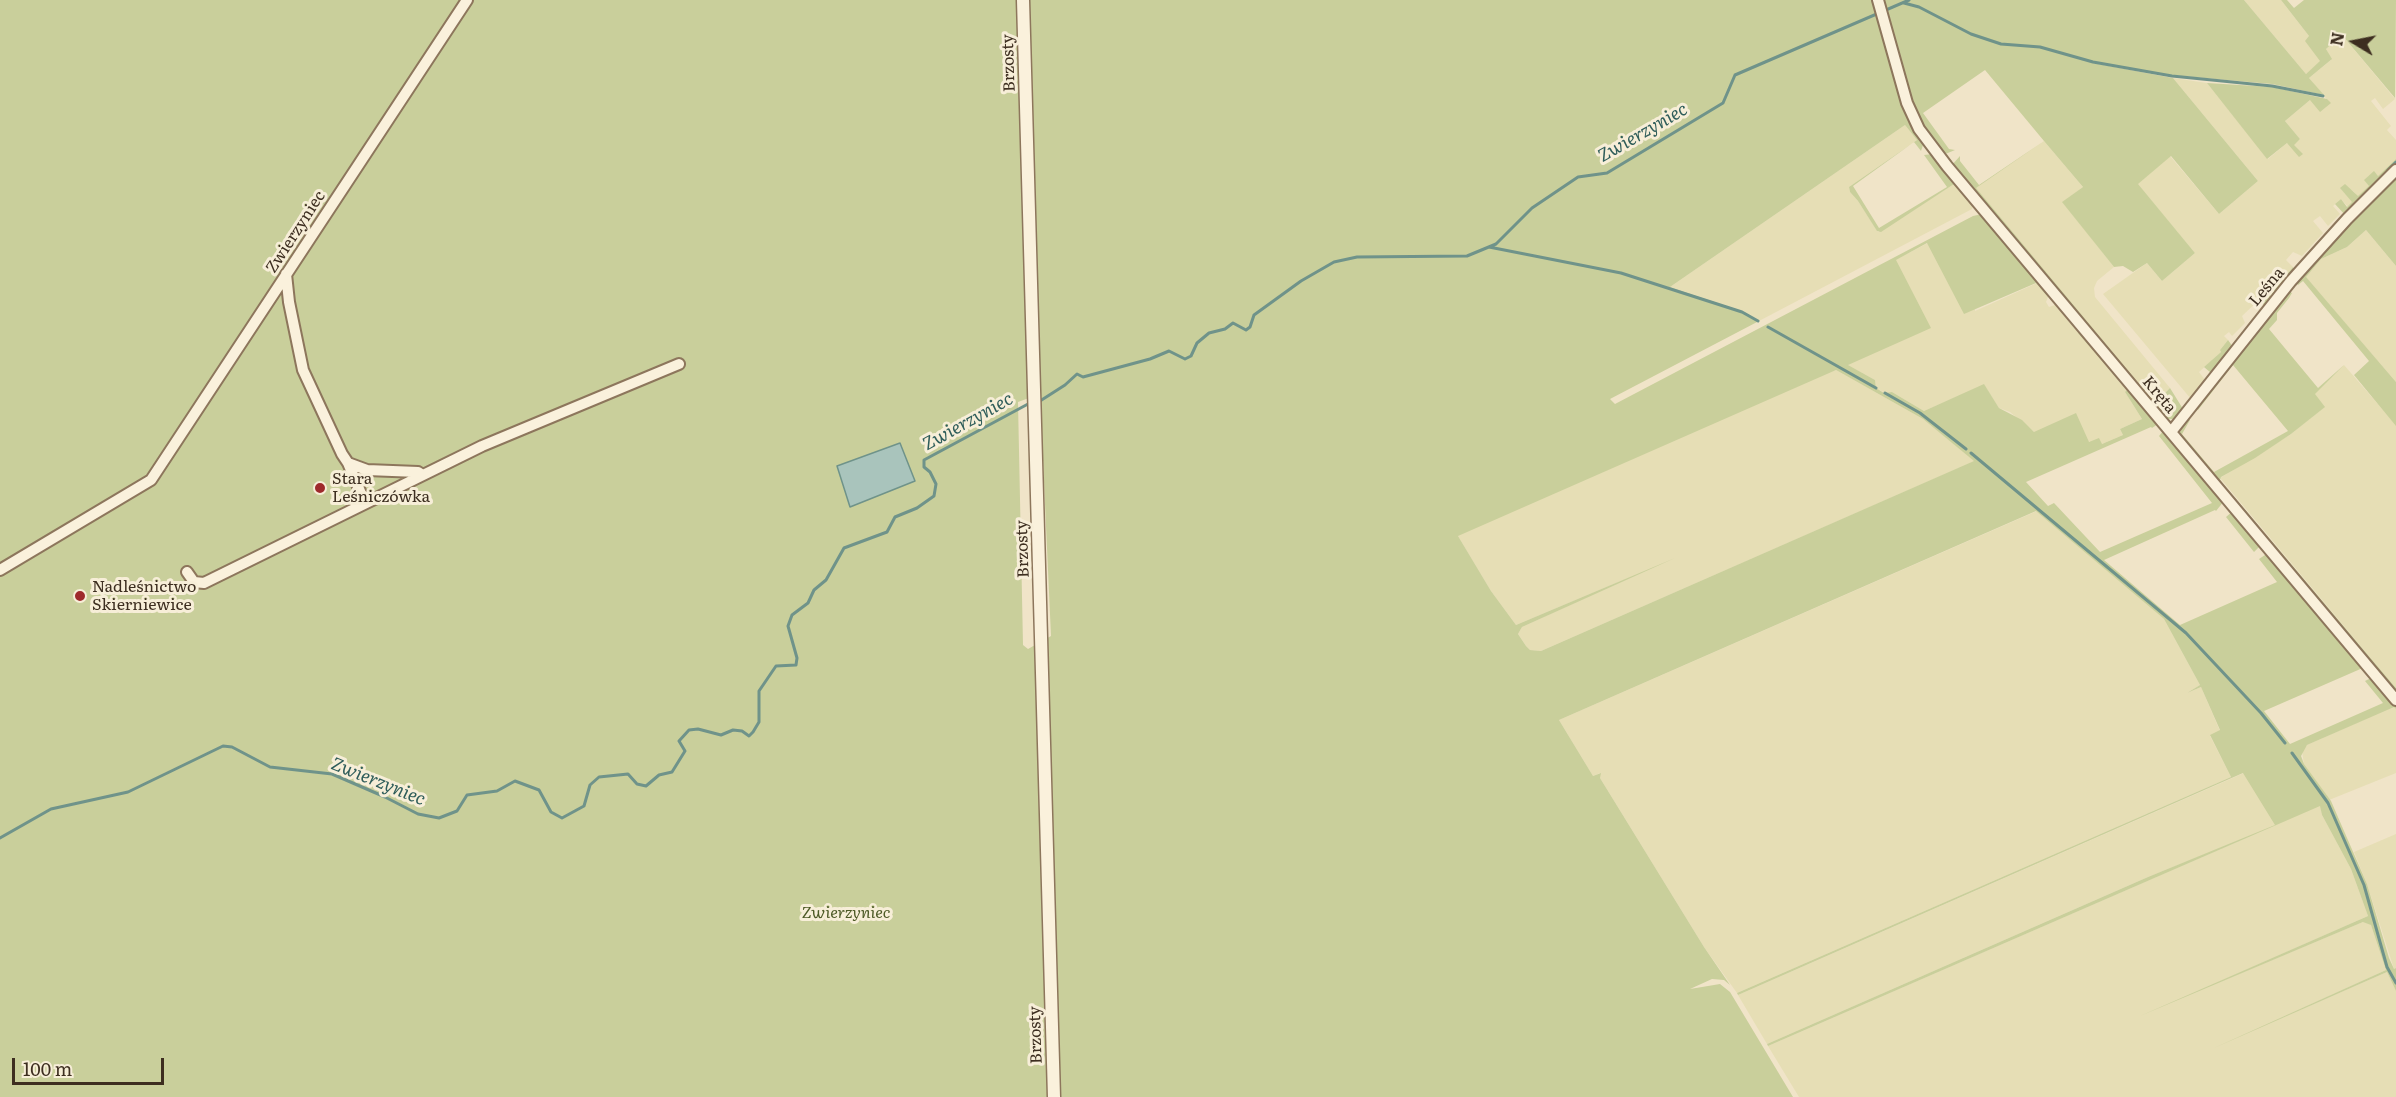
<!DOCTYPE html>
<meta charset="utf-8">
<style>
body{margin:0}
#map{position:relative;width:2396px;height:1097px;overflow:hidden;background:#f0e4c8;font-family:Literata,serif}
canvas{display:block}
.north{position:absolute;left:2324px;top:12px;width:60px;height:60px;-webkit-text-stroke:4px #f7eed8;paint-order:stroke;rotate:280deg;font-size:16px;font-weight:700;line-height:24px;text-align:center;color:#3d2e20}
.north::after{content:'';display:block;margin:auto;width:21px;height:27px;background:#3d2e20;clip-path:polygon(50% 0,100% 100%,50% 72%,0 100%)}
.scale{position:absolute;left:12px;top:1058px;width:152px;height:27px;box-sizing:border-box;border:3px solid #3d2e20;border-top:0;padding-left:8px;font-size:18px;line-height:21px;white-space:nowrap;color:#3d2e20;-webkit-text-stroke:4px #f7eed8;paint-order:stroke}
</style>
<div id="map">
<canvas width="2396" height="1097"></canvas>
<div class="north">N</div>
<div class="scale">100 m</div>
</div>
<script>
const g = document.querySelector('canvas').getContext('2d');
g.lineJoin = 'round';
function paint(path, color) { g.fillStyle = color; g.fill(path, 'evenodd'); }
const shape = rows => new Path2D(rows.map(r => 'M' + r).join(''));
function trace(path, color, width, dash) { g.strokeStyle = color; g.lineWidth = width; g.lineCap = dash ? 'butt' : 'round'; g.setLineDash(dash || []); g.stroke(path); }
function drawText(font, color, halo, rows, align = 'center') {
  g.font = font + ' Literata,serif'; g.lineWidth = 6; g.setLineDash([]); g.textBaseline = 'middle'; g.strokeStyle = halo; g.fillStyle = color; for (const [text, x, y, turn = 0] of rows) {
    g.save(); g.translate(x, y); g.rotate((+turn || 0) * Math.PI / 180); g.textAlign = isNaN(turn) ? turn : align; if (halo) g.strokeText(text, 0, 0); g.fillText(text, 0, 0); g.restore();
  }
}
const farmland = shape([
 [2244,0,2281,0,2309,36,2321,61,2306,74],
 [2342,35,2395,99,2383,109,2375,98,2371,101,2391,126,2387,130,2396,140,2396,159,2378,176,2374,172,2365,180,2370,186,2358,197,2353,191,2341,189,2353,202,2348,207,2341,199,2333,206,2340,214,2328,226,2320,216,2313,221,2323,233,2302,256,2293,252,2286,260,2293,267,2278,285,2274,281,2261,298,2242,316,2245,323,2232,336,2229,332,2224,336,2228,340,2220,350,2221,352,2199,372,2205,380,2191,399,2103,294,2147,263,2162,281,2195,253,2137,184,2170,156,2219,214,2258,181,2173,78,2207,83,2268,159,2287,143,2294,144,2300,139,2285,121,2310,100,2330,103,2309,78,2331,60,2326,49],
 [1905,125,1917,140,1849,187,1850,192,1858,201,1878,232,1954,184,1973,205,1972,209,1759,321,1745,312,1670,287],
 [2044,141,2083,187,2063,202,2114,267,2097,281,2094,288,2095,297,2170,388,2155,404,1975,188],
 [1974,219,1975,311,2037,283,2048,297,2046,302,2049,307,2055,305,2127,391,2125,392,2142,419,2120,429,2123,435,2102,444,2034,432,2010,412,1999,408,1984,385,1924,411,1892,392,1885,393,1876,388,1875,380,1772,324],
 [2366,230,2396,266,2396,382,2305,277,2321,259,2347,247],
 [2344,365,2396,425,2396,688,2220,478,2291,434,2324,407,2314,394],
 [1836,370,1923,419,1975,461,1541,651,1530,650,1526,646,1518,634,1522,627,1628,578,1516,625,1491,591,1432,493],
 [2037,511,2164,619,2200,685,2187,693,2201,687,2220,731,2210,736,2231,777,1737,993,1704,947,1600,778,1600,773,1593,776,1559,720],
 [2394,706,2396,709,2396,773,2329,800,2304,764,2302,751,2307,745],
 [2244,773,2321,805,2322,815,2351,869,2368,916,2212,985,2363,922,2368,922,2371,925,2386,970,2279,1019,2387,972,2396,991,2396,1097,1799,1097,1768,1046,2248,837,2148,877,1767,1044,1738,995],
 [2396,834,2396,968,2394,969,2367,884,2354,852]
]);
const green = shape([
 [0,0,2244,0,2306,74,2320,61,2305,41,2309,36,2281,0,2287,0,2294,8,2304,0,2396,0,2395,98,2342,35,2326,49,2332,59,2309,78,2324,95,2272,84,2170,75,2091,61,2093,63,2173,78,2258,181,2219,214,2171,156,2138,184,2195,253,2162,281,2147,263,2133,272,2123,266,2114,267,2062,202,2083,187,2044,141,1976,188,2155,403,2170,388,2183,409,2176,419,2166,419,1951,166,1960,156,1960,161,1979,185,2044,141,1985,70,1923,113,1949,149,1955,150,1943,155,1914,112,1885,4,1875,8,1924,142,1921,151,1914,142,1853,186,1879,228,1947,187,1924,155,1933,154,1973,204,1973,207,1954,184,1881,232,1877,231,1858,201,1850,192,1849,187,1917,140,1905,125,1670,287,1745,312,1759,321,1610,399,1615,404,1973,216,1982,214,2051,294,2048,297,2036,283,1964,314,1927,243,1896,260,1931,328,1848,365,1875,380,1876,388,1884,393,1892,392,1924,411,1984,384,1999,408,2022,420,2034,432,2076,413,2089,442,2099,438,2102,444,2123,435,2120,429,2142,419,2125,392,2127,390,2078,333,2081,331,2158,424,2152,428,2151,427,2026,482,2048,506,2054,503,2100,552,2212,503,2159,436,2164,430,2224,501,2216,511,2215,510,2104,560,2180,625,2277,582,2259,559,2268,553,2365,667,2264,711,2290,744,2383,703,2365,681,2373,677,2396,706,2396,709,2394,707,2307,745,2301,756,2304,764,2331,801,2367,884,2389,958,2394,969,2396,968,2396,991,2387,972,2214,1048,2386,970,2371,925,2363,922,2140,1016,2368,916,2351,869,2322,815,2320,806,1768,1046,1767,1044,2148,877,2275,825,2243,773,1738,995,1737,993,2231,777,2210,735,2220,730,2201,687,2187,693,2200,685,2164,619,2036,511,1559,720,1593,776,1601,773,1600,778,1704,947,1730,985,1724,980,1712,979,1690,989,1720,984,1730,992,1793,1097,0,1097],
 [1836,370,1923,419,1974,461,1541,651,1530,650,1526,646,1518,634,1522,627,1675,558,1516,625,1491,591,1458,536],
 [1040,394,1051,636,1028,649,1023,645,1018,402],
 [2207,83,2272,87,2327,99,2331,103,2320,112,2310,100,2285,121,2300,139,2294,145,2303,154,2299,157,2287,143,2267,159],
 [2396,159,2396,166,2346,216,2335,204,2341,199,2347,207,2352,202,2340,188,2345,184,2358,196,2369,186,2364,180,2374,171,2378,176],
 [2396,175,2396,266,2366,230,2347,247,2321,259,2306,277,2396,382,2396,426,2354,375,2369,361,2303,281,2298,285,2296,281],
 [2293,267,2294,272,2266,307,2258,300,2274,280,2278,285],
 [2288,291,2292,293,2289,298,2277,313,2277,320,2269,329,2318,388,2344,365,2315,394,2325,407,2291,434,2255,458,2221,477,2220,480,2396,688,2396,694,2179,435,2181,428,2188,419,2190,420,2182,434,2214,472,2288,431,2233,365,2198,410,2197,408],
 [2228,340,2233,347,2213,373,2211,373,2204,367,2221,352,2220,350],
 [2233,511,2261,545,2254,552,2226,517]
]);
const water = shape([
 [900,443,915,481,850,507,837,466,900,443]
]);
const stream = shape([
 [1904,3,1919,7,1971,34,2001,44,2040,47,2093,62,2172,76,2272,86,2323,96],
 [2388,170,2396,162],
 [1489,247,1621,273,1742,312,1758,321],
 [1768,327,1876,388],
 [1885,393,1920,413,1966,449],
 [1040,401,1065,385,1077,374,1083,377,1150,359,1169,351,1185,359,1191,356,1197,343,1209,333,1225,329,1233,323,1246,330,1250,327,1254,315,1301,281,1334,262,1357,257,1467,256,1496,244,1532,208,1578,177,1607,173,1723,103,1735,75,1909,0],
 [1971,453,2186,633,2261,713,2285,743],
 [2292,753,2328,803,2364,885,2387,967,2396,983],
 [0,838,51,809,128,792,223,746,232,747,270,767,332,774,385,797,418,814,439,818,457,811,467,795,497,791,515,781,539,790,551,812,562,818,584,806,590,785,599,777,628,774,637,784,646,786,659,775,672,772,685,751,679,741,689,730,698,729,721,735,733,730,742,731,749,736,753,732,759,722,759,691,776,666,796,665,797,658,788,626,792,615,808,603,814,590,826,580,844,548,887,532,895,517,917,508,934,496,936,484,930,472,924,467,924,460,1028,404]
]);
const minor = shape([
 [1878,0,1907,103,1919,129,1947,166,2396,700],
 [286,274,289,302,303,370,342,454,348,463,365,503],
 [2171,432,2291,281,2347,219,2396,170],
 [348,463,367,470,418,472,421,474],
 [0,570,151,480,467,0],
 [187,572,194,582,204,583,482,446,679,364]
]);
const tertiary = shape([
 [1023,0,1054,1097]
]);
const markers = [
 [320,488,6,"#9e2a2b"],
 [80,596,6,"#9e2a2b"]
];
const streetNames = [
 ["Brzosty",1009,63,-92],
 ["Zwierzyniec",296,232,-57],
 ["Leśna",2267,287,-50],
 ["Kręta",2159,395,50],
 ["Brzosty",1023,549,-92],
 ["Brzosty",1036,1035,-92]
];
const poiNames = [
 ["Stara",332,479],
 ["Leśniczówka",332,497],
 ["Nadleśnictwo",92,587],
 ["Skierniewice",92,605]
];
const parkNames = [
 ["Zwierzyniec",846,913]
];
const waterNames = [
 ["Zwierzyniec",1643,133,-30],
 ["Zwierzyniec",968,422,-29],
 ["Zwierzyniec",378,782,22]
];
paint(farmland, '#e6deb5');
paint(green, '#c9cf9b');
paint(water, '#a9c4bc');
trace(water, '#6f938a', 1.5);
trace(stream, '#6f938a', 3);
trace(minor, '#8d765c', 14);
trace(tertiary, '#8d765c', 15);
trace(minor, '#faf1dc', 10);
trace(tertiary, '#faf1dc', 12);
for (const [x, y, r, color] of markers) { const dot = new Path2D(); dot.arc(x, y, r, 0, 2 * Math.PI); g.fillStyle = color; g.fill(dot); trace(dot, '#f7eed8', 2); }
drawText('16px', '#3d2e20', '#f7eed8', streetNames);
drawText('16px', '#3d2e20', '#f7eed8', poiNames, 'left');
drawText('italic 16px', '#4d5a26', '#f7eed8', parkNames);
drawText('italic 18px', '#2f5d5a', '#f7eed8', waterNames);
</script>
